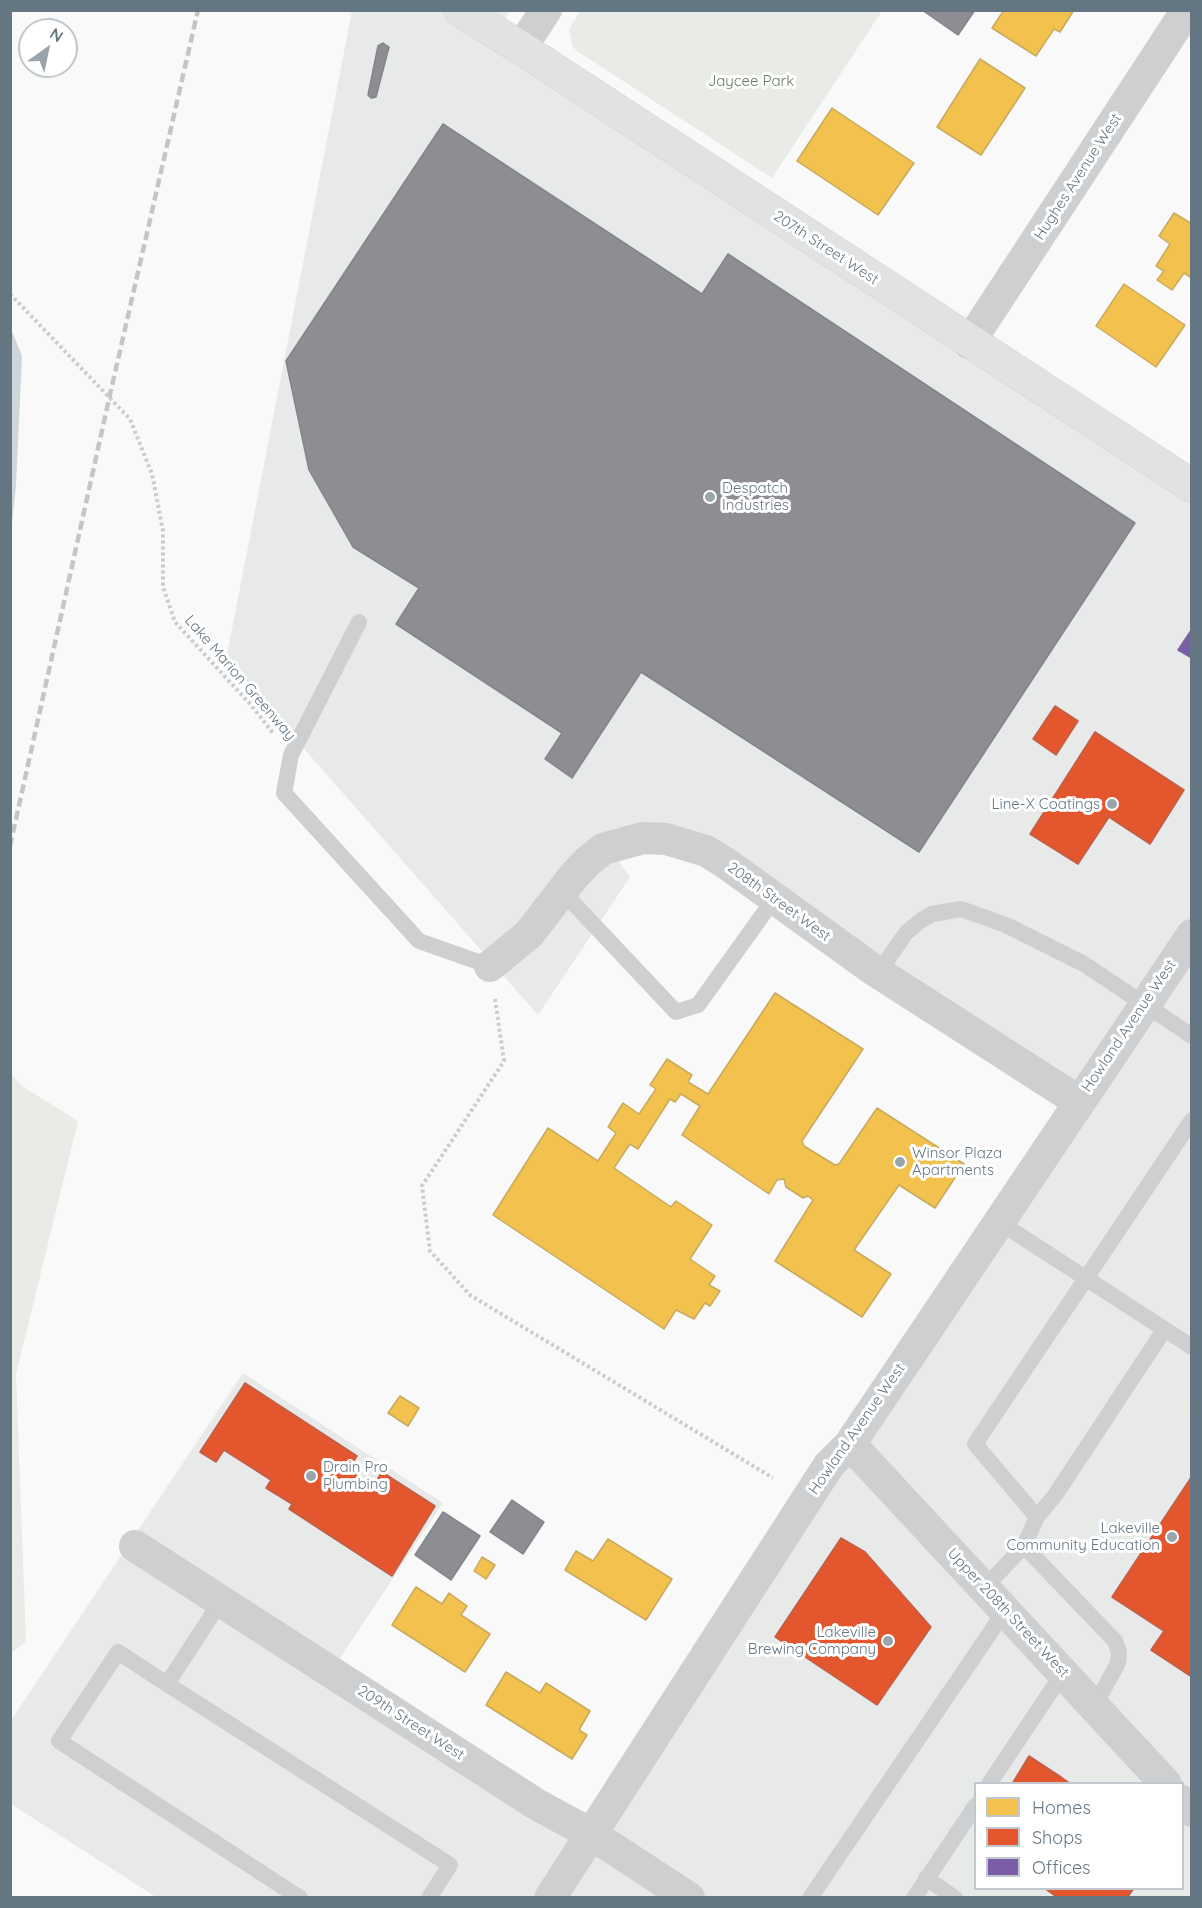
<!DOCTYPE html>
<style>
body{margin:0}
#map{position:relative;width:1202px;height:1908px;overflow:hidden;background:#f9f9f9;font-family:Quicksand,sans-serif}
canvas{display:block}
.frame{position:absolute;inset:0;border:12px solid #657683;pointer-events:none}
.legend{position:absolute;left:974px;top:1782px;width:210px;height:108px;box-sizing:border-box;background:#fff;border:2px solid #c1c8cd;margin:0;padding:8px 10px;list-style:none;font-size:18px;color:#657683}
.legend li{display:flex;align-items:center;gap:12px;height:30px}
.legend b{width:30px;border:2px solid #c1c8cd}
.north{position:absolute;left:18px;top:18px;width:60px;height:60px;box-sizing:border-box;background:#fff;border:2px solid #c1c8cd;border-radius:50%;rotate:33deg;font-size:16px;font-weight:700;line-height:24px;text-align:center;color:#657683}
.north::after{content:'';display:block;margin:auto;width:21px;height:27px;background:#99a4ac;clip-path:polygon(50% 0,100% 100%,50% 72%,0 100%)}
</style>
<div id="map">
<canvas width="1202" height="1908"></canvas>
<div class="frame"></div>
<ul class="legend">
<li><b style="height:16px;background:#f2c14e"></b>Homes</li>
<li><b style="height:16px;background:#e4572e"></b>Shops</li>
<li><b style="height:16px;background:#7b5ea7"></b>Offices</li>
</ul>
<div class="north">N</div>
</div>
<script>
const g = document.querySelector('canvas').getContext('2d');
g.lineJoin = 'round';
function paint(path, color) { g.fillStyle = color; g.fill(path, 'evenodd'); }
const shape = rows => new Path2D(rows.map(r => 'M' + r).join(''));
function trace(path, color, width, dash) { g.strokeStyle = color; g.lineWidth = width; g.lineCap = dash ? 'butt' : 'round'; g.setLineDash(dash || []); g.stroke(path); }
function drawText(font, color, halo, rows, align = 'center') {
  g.font = font + ' Quicksand,sans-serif'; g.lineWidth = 6; g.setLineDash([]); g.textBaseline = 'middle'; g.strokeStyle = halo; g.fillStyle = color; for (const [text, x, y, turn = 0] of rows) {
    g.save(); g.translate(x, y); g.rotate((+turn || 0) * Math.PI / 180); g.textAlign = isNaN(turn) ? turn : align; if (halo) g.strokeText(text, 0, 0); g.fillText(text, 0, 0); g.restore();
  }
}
const built = shape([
 [352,11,510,11,495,32,1191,486,1191,1897,156,1897,11,1804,10,1722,243,1373,443,1503,331,1672,591,1834,1078,1102,706,851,608,847,630,877,538,1015,226,660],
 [976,1784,1182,1784,1182,1888,976,1888]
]);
const green = shape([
 [580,11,580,10,882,11,772,178,577,51,572,46,569,29],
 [11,1074,22,1086,78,1121,16,1374,26,1642,11,1653],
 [1191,1390,1192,1419,1191,1419,1178,1411]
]);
const water = shape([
 [11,329,22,356,16,485,11,534]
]);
const homes = shape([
 [1004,10,1074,10,1060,32,1054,29,1036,56,992,28,1004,10],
 [980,59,1025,88,981,155,937,127,980,59],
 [832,108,914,163,878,215,797,161,832,108],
 [1174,213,1192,224,1192,278,1184,273,1172,290,1157,280,1164,271,1156,266,1170,244,1159,236,1174,213],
 [1124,284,1185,325,1156,367,1096,326,1124,284],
 [775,993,863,1049,802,1141,804,1146,835,1165,839,1164,877,1108,964,1164,935,1208,899,1185,854,1250,891,1274,862,1317,775,1261,813,1200,808,1196,803,1198,786,1187,784,1179,777,1180,769,1194,682,1135,700,1106,681,1094,675,1102,670,1099,638,1149,630,1144,614,1168,671,1207,676,1201,712,1225,690,1259,715,1276,709,1285,720,1291,710,1306,705,1303,694,1319,676,1310,664,1329,493,1215,548,1128,598,1161,616,1133,608,1127,623,1103,639,1114,656,1089,650,1085,667,1059,692,1075,688,1082,708,1094,775,993],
 [400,1396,419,1408,408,1426,388,1413,400,1396],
 [608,1539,672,1579,646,1620,565,1570,576,1551,593,1561,608,1539],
 [482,1557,495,1565,486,1579,474,1571,482,1557],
 [416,1587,442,1604,449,1593,467,1606,461,1615,490,1634,465,1672,392,1625,416,1587],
 [506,1672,540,1693,546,1683,590,1711,579,1730,587,1735,572,1759,486,1705,506,1672]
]);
const shops = shape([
 [1055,706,1078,721,1056,755,1033,739,1055,706],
 [1095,732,1184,790,1150,844,1109,817,1078,864,1030,834,1095,732],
 [245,1383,357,1456,348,1470,373,1486,382,1472,435,1506,392,1576,289,1509,292,1504,266,1488,271,1480,224,1450,216,1462,200,1452,245,1383],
 [1192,1476,1192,1677,1151,1650,1164,1631,1112,1597,1192,1476],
 [841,1538,865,1552,931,1627,877,1705,775,1637,841,1538],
 [1029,1756,1061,1777,1071,1784,1012,1784,1029,1756],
 [1044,1888,1134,1888,1127,1898,1058,1898,1044,1888]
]);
const offices = shape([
 [1192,629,1192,658,1178,650,1192,629]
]);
const industry = shape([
 [922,10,975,10,958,35,922,10],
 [383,43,389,47,376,97,371,98,368,95,378,46,383,43],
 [443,124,702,294,728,254,1135,523,919,852,641,672,572,778,545,759,562,733,396,624,419,588,353,547,309,470,286,361,443,124],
 [512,1500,544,1522,523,1554,490,1532,512,1500],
 [443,1512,480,1536,451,1580,415,1555,443,1512]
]);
const path = shape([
 [10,294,130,419,152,474,163,531,163,587,175,622,251,705,273,733],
 [495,999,504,1061,422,1186,430,1251,470,1295,773,1478]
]);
const lane = shape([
 [359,622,291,755,284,793,419,941,490,966],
 [562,891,676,1012,698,1005,774,899],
 [878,973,906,933,920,921,932,914,961,909,1006,925,1084,964,1192,1036],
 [999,1222,1192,1347],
 [1164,1330,1056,1494,1037,1517,975,1444,1192,1120],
 [1024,1546,1115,1641,1119,1652,1118,1663,1094,1707],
 [984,1588,1024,1546,1037,1517],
 [221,1601,167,1684,450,1865,429,1898],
 [167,1684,118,1652,59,1741,300,1898],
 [989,1784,1063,1673],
 [926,1878,955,1898],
 [810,1898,1005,1611],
 [914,1898,976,1805]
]);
const street = shape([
 [521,48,546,10],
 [969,343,1187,10],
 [490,966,529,934,573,877,587,862,603,849,643,838,666,839,706,851,727,864,871,968,1078,1101],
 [850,1444,1166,1784],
 [135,1546,536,1804,591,1834,689,1898],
 [1182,1801,1192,1811],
 [550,1898,829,1465,850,1444,1192,935]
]);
const secondary = shape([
 [460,10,521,48,1192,486]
]);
const rail = shape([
 [10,846,109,399,198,10]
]);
const markers = [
 [710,497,6,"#99a4ac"],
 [1112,804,6,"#99a4ac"],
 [900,1162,6,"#99a4ac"],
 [311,1476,6,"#99a4ac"],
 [1172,1537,6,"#99a4ac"],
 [888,1641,6,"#99a4ac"]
];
const parkNames = [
 ["Jaycee Park",751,81]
];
const streetNames = [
 ["Hughes Avenue West",1078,177,-57],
 ["207th Street West",826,248,33],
 ["Lake Marion Greenway",240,678,49],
 ["208th Street West",779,902,36],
 ["Howland Avenue West",1129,1026,-56],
 ["Howland Avenue West",857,1429,-55],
 ["Upper 208th Street West",1008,1613,47],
 ["209th Street West",411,1723,33]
];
const poiNames = [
 ["Despatch",722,488],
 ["Industries",722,505],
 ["Line-X Coatings",1100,804,"right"],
 ["Winsor Plaza",912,1153],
 ["Apartments",912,1170],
 ["Drain Pro",323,1467],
 ["Plumbing",323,1484],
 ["Lakeville",1160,1528,"right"],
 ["Community Education",1160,1545,"right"],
 ["Lakeville",876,1632,"right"],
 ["Brewing Company",876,1649,"right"]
];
paint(built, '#e8e9e9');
paint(green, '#e8ebe6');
paint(water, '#ced6d9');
paint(homes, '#f2c14e');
trace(homes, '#c8aa5e', 1.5);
paint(shops, '#e4572e');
trace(shops, '#be6048', 1.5);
paint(offices, '#7b5ea7');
trace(offices, '#74659c', 1.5);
paint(industry, '#8d8d92');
trace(industry, '#81868e', 1.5);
trace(secondary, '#d5d6d7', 34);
trace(path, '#cbcccd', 4, [3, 3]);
trace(lane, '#cecfd0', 16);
trace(street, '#cecfd0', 32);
trace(secondary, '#e1e2e2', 33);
trace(rail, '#c3c5c6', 4.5, [9, 4.5]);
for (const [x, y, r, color] of markers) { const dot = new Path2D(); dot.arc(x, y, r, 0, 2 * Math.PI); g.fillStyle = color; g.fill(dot); trace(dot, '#fff', 2); }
drawText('15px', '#687a64', '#fff', parkNames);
drawText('15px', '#657683', '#fff', streetNames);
drawText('15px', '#657683', '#fff', poiNames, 'left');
</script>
